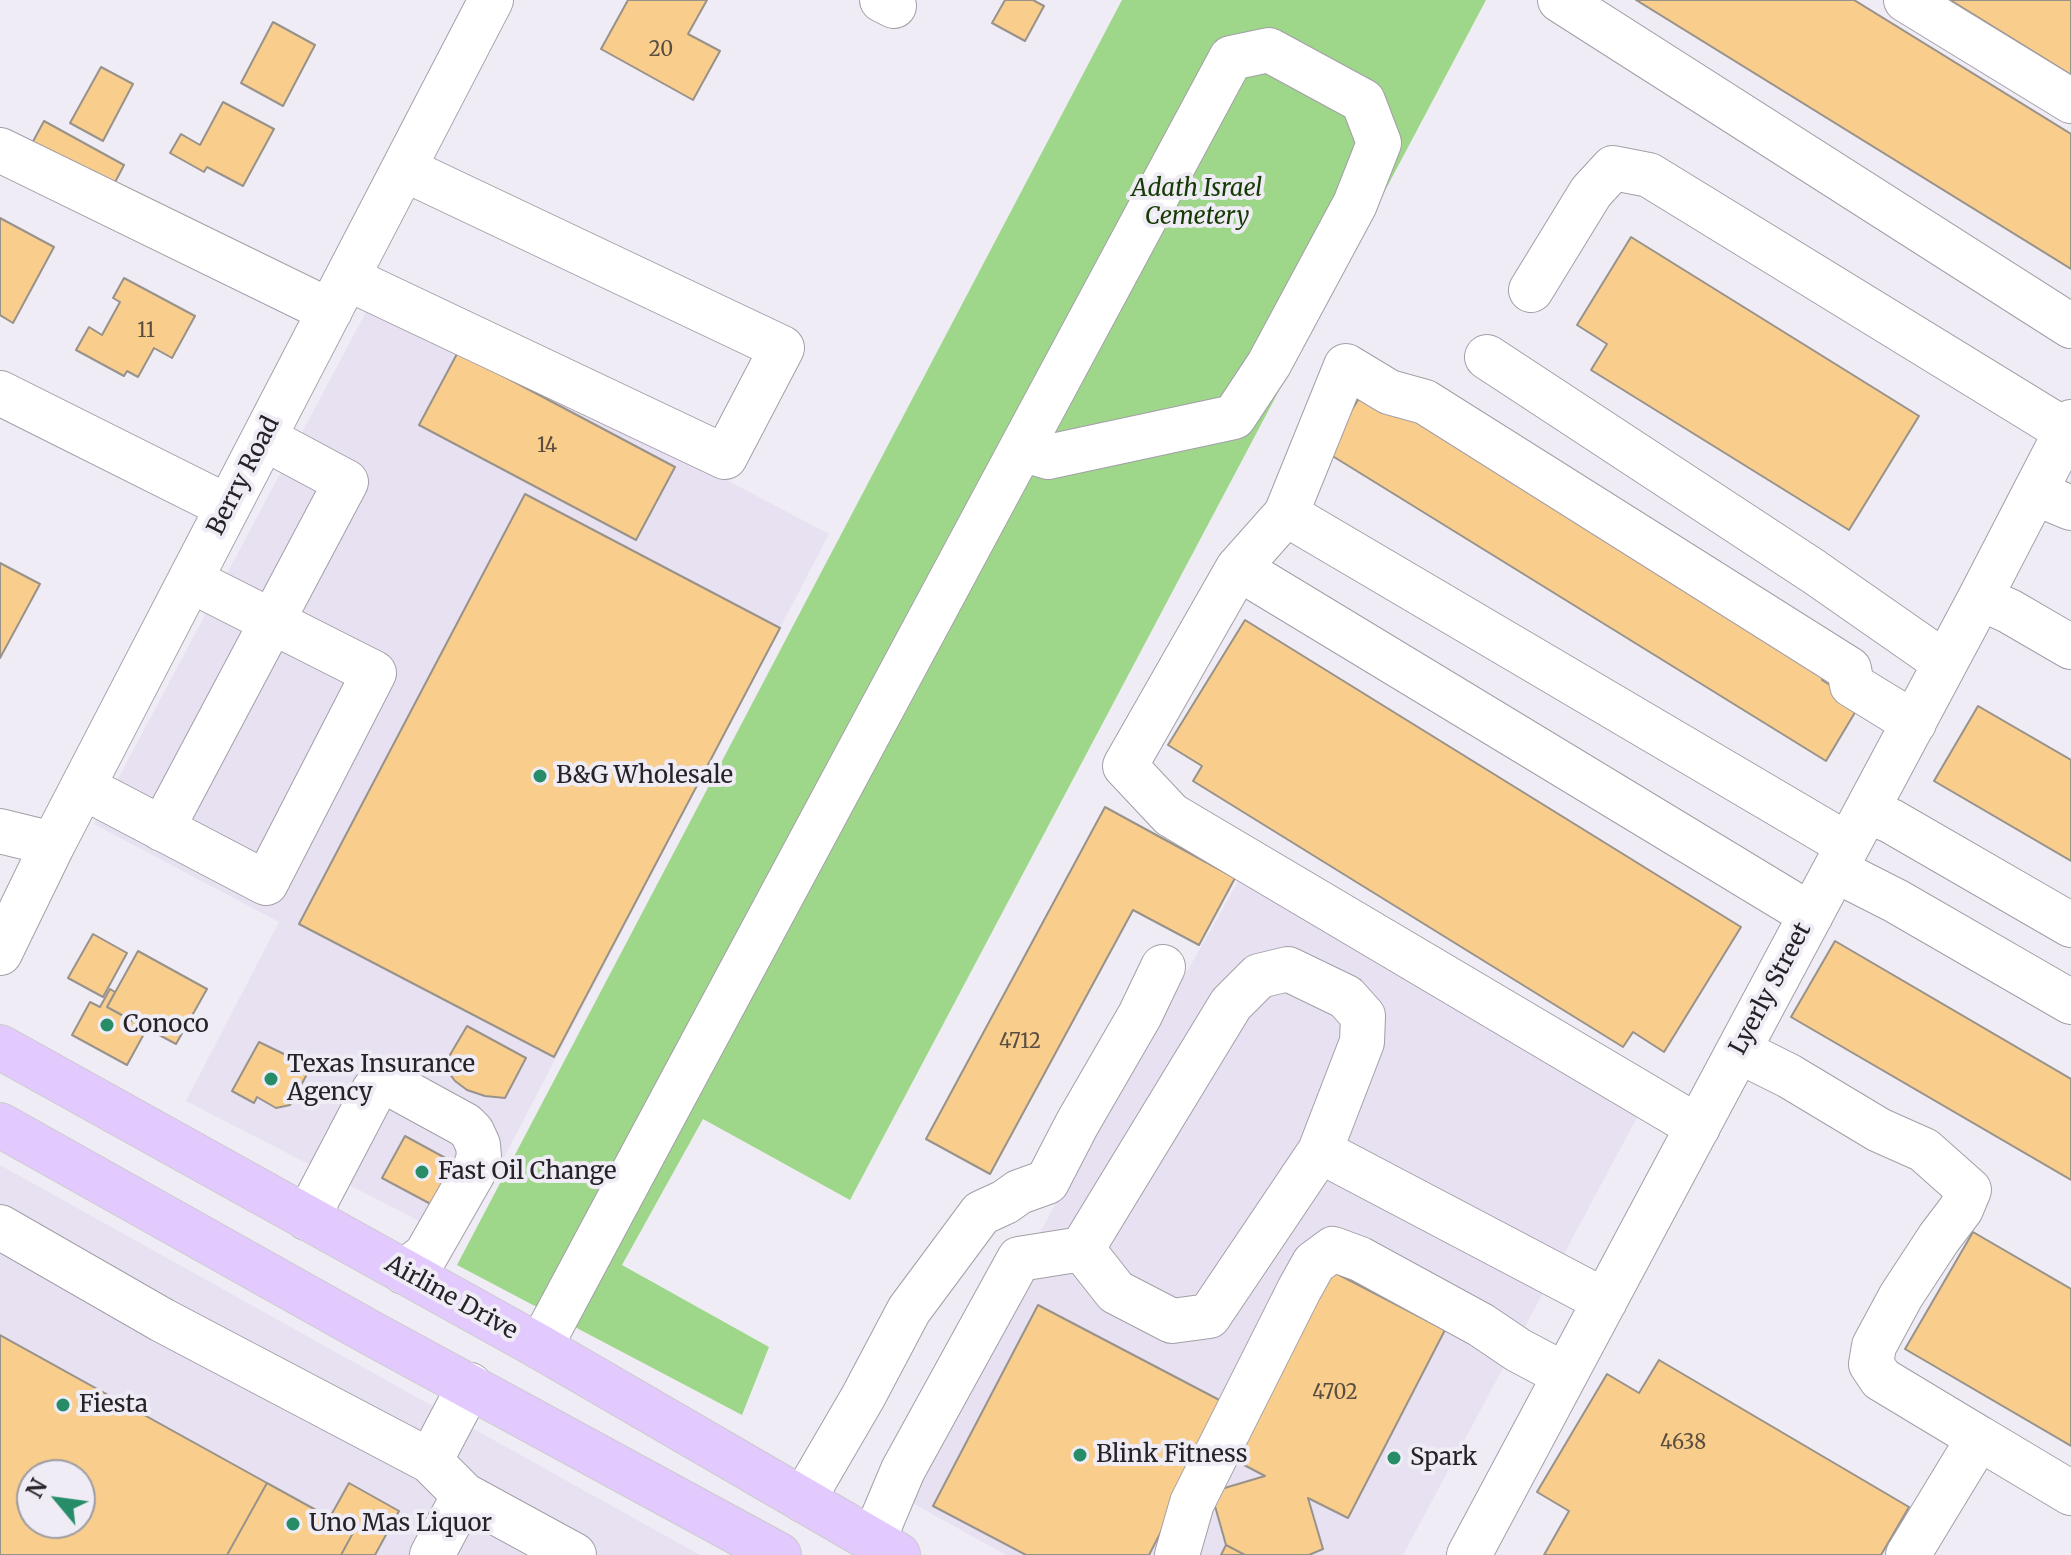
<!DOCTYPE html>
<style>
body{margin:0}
#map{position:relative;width:2071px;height:1555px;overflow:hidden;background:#efecf5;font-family:Merriweather,serif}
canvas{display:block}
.north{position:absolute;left:16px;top:1459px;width:80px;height:80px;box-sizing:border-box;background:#efecf5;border:2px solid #9e9ca3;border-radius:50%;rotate:299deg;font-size:22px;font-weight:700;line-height:32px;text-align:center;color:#252327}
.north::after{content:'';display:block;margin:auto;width:28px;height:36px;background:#278d69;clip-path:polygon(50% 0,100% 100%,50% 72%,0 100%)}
</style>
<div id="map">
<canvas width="2071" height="1555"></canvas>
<div class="north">N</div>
</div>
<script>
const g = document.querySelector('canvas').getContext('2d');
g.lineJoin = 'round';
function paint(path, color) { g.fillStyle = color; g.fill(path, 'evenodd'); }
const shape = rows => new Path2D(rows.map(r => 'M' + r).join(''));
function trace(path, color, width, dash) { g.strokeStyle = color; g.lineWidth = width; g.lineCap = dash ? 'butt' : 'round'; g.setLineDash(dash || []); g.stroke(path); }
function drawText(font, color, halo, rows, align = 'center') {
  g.font = font + ' Merriweather,serif'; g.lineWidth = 8; g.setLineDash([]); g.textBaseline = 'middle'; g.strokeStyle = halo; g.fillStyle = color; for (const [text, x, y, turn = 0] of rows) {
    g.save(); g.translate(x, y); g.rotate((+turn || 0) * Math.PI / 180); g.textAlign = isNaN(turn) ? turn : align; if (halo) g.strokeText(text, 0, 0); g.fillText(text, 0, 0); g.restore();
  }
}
const built = shape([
 [375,295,829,534,460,1242,186,1101,279,922,94,824],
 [1243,873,1642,1108,1403,1555,1006,1555,898,1495,1070,1177],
 [0,1165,700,1555,0,1555],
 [32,1475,80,1475,80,1523,32,1523]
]);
const green = shape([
 [1122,0,1486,0,850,1200,703,1119,622,1265,769,1347,742,1415,457,1265]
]);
const building = shape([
 [628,0,707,0,688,34,720,51,693,100,601,49,628,0],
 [1005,0,1033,0,1044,6,1025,41,992,23,1005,0],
 [1636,0,1854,0,2071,134,2071,269,1636,0],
 [1950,0,2071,0,2071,75,1950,0],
 [273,22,315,45,283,106,241,83,273,22],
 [101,67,133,84,103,141,70,123,101,67],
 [223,102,274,129,243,186,207,167,204,172,170,153,181,134,200,145,223,102],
 [44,121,124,165,111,190,30,147,44,121],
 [0,218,54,247,13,323,0,315,0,218],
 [1631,237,1919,416,1849,530,1591,370,1607,344,1577,325,1631,237],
 [124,278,195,316,172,358,154,348,138,377,127,371,124,376,76,350,89,327,102,335,120,302,113,298,124,278],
 [458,352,675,467,636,540,419,425,458,352],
 [1361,395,1396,417,1406,398,1833,661,1822,680,1860,704,1826,761,1326,452,1361,395],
 [525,494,780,628,554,1057,299,924,525,494],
 [0,563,40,584,0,658,0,563],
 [1245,620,1741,927,1664,1052,1633,1032,1623,1047,1193,781,1202,766,1168,745,1245,620],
 [1978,706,2071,760,2071,861,1934,781,1978,706],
 [1105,807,1235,878,1199,945,1133,910,990,1174,926,1139,1105,807],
 [93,934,127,953,103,997,68,978,93,934],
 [1835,941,2071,1079,2071,1180,1791,1017,1835,941],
 [138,951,207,989,176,1044,107,1007,138,951],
 [110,989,115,992,107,1007,138,1024,136,1027,145,1032,127,1065,72,1035,90,1002,100,1007,110,989],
 [467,1026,526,1058,505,1098,485,1096,467,1090,455,1081,446,1069,444,1065,467,1026],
 [259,1042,311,1067,290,1105,276,1108,257,1097,254,1103,232,1091,259,1042],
 [405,1136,462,1167,440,1209,382,1178,405,1136],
 [1973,1232,2071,1289,2071,1446,1905,1349,1973,1232],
 [1322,1266,1445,1330,1348,1518,1308,1498,1323,1549,1309,1555,1245,1555,1226,1545,1211,1492,1265,1476,1225,1455,1322,1266],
 [1038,1305,1227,1404,1149,1555,1026,1555,933,1506,1038,1305],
 [0,1335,267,1483,227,1555,0,1555,0,1335],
 [32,1475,80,1475,80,1523,32,1523,32,1475],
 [1659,1360,1909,1507,1881,1555,1544,1555,1569,1511,1537,1492,1607,1374,1639,1393,1659,1360],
 [267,1483,354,1531,341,1555,227,1555,267,1483],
 [349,1483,399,1511,375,1555,341,1555,354,1531,330,1517,349,1483],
 [1226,1545,1245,1555,1221,1555,1226,1545]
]);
const minor = shape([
 [882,0,894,6],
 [1560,0,2071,326],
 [1906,0,2071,101],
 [0,150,330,311],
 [347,278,725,457,782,348,404,169],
 [1531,290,1591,192,1613,168,1649,175,2066,431],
 [1487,357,1813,571,1945,663],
 [0,393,228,507],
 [2035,493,2071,508],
 [1286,514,1346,366,1389,392,1425,402,1849,669,1852,685,1914,723],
 [1238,568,1811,915],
 [1980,598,2009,611,2071,647],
 [83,787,266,883,374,673,190,580],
 [1867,811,1891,821,2071,925],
 [162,829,346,482,264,438],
 [0,831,53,844],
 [1835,870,1896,901,2071,1002],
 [0,953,53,844,491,0],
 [1739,1051,1789,1076,1879,1130,1924,1150,1969,1190,1961,1209,1939,1238,1901,1296,1874,1346,1871,1364,1881,1379,1979,1438],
 [1698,1127,1171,815,1125,766,1238,568,1286,514,1848,845],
 [1320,1151,1605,1301],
 [307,1218,374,1090,381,1085,391,1084,401,1090,465,1125,472,1132,478,1145,479,1157,474,1171,426,1255,404,1272],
 [0,1227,162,1320,430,1461,464,1495,574,1555],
 [540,1347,650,1141,1021,449,1231,58,1269,50,1363,101,1379,143,1355,204,1269,364,1234,417,1048,457,1021,449],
 [430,1461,470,1385],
 [803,1500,863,1397,909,1310,981,1213,1005,1202,1019,1192,1047,1182,1077,1124,1140,1015,1163,967],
 [873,1541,903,1470,1019,1259,1082,1249,1231,1004,1259,976,1288,969,1346,997,1363,1016,1362,1042,1320,1151,1209,1316,1172,1321,1116,1292,1082,1249],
 [432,1555,464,1495],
 [1177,1555,1192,1503,1299,1290,1314,1263,1333,1249,1360,1259,1481,1325,1518,1350,1565,1375],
 [1469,1555,1980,598,2071,422],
 [1908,1555,1979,1438,2071,1493]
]);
const major = shape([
 [0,1047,540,1347,898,1555],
 [0,1125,369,1332,779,1555]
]);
const markers = [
 [540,776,8,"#278d69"],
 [107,1025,8,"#278d69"],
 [271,1079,8,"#278d69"],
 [422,1172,8,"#278d69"],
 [63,1405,8,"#278d69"],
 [1080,1455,8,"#278d69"],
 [1394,1458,8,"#278d69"],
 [293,1524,8,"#278d69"]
];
const numberNames = [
 ["20",661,50],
 ["11",146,331],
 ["14",547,446],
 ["4712",1020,1042],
 ["4702",1335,1393],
 ["4638",1683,1443]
];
const parkNames = [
 ["Adath Israel",1197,189],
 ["Cemetery",1197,217]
];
const streetNames = [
 ["Berry Road",244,476,-63],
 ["Lyerly Street",1771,989,-62],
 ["Airline Drive",451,1298,29]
];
const poiNames = [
 ["B&G Wholesale",556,776],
 ["Conoco",123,1025],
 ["Texas Insurance",287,1065],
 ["Agency",287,1093],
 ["Fast Oil Change",438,1172],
 ["Fiesta",79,1405],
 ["Blink Fitness",1096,1455],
 ["Spark",1410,1458],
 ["Uno Mas Liquor",309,1524]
];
paint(built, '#e8e1f1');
paint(green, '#9ed68a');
paint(building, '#f9cd8c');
trace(building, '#98928b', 2);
trace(minor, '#a39fa8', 46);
trace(major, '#cbcacb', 46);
trace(minor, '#fff', 44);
trace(major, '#e3cafe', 44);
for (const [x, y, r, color] of markers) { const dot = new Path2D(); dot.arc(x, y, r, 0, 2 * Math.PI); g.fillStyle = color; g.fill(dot); trace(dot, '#efecf5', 3); }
drawText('20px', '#5a4e40', null, numberNames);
drawText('italic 24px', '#163a04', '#efecf5', parkNames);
drawText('24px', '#252327', '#efecf5', streetNames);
drawText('24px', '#252327', '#efecf5', poiNames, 'left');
</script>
